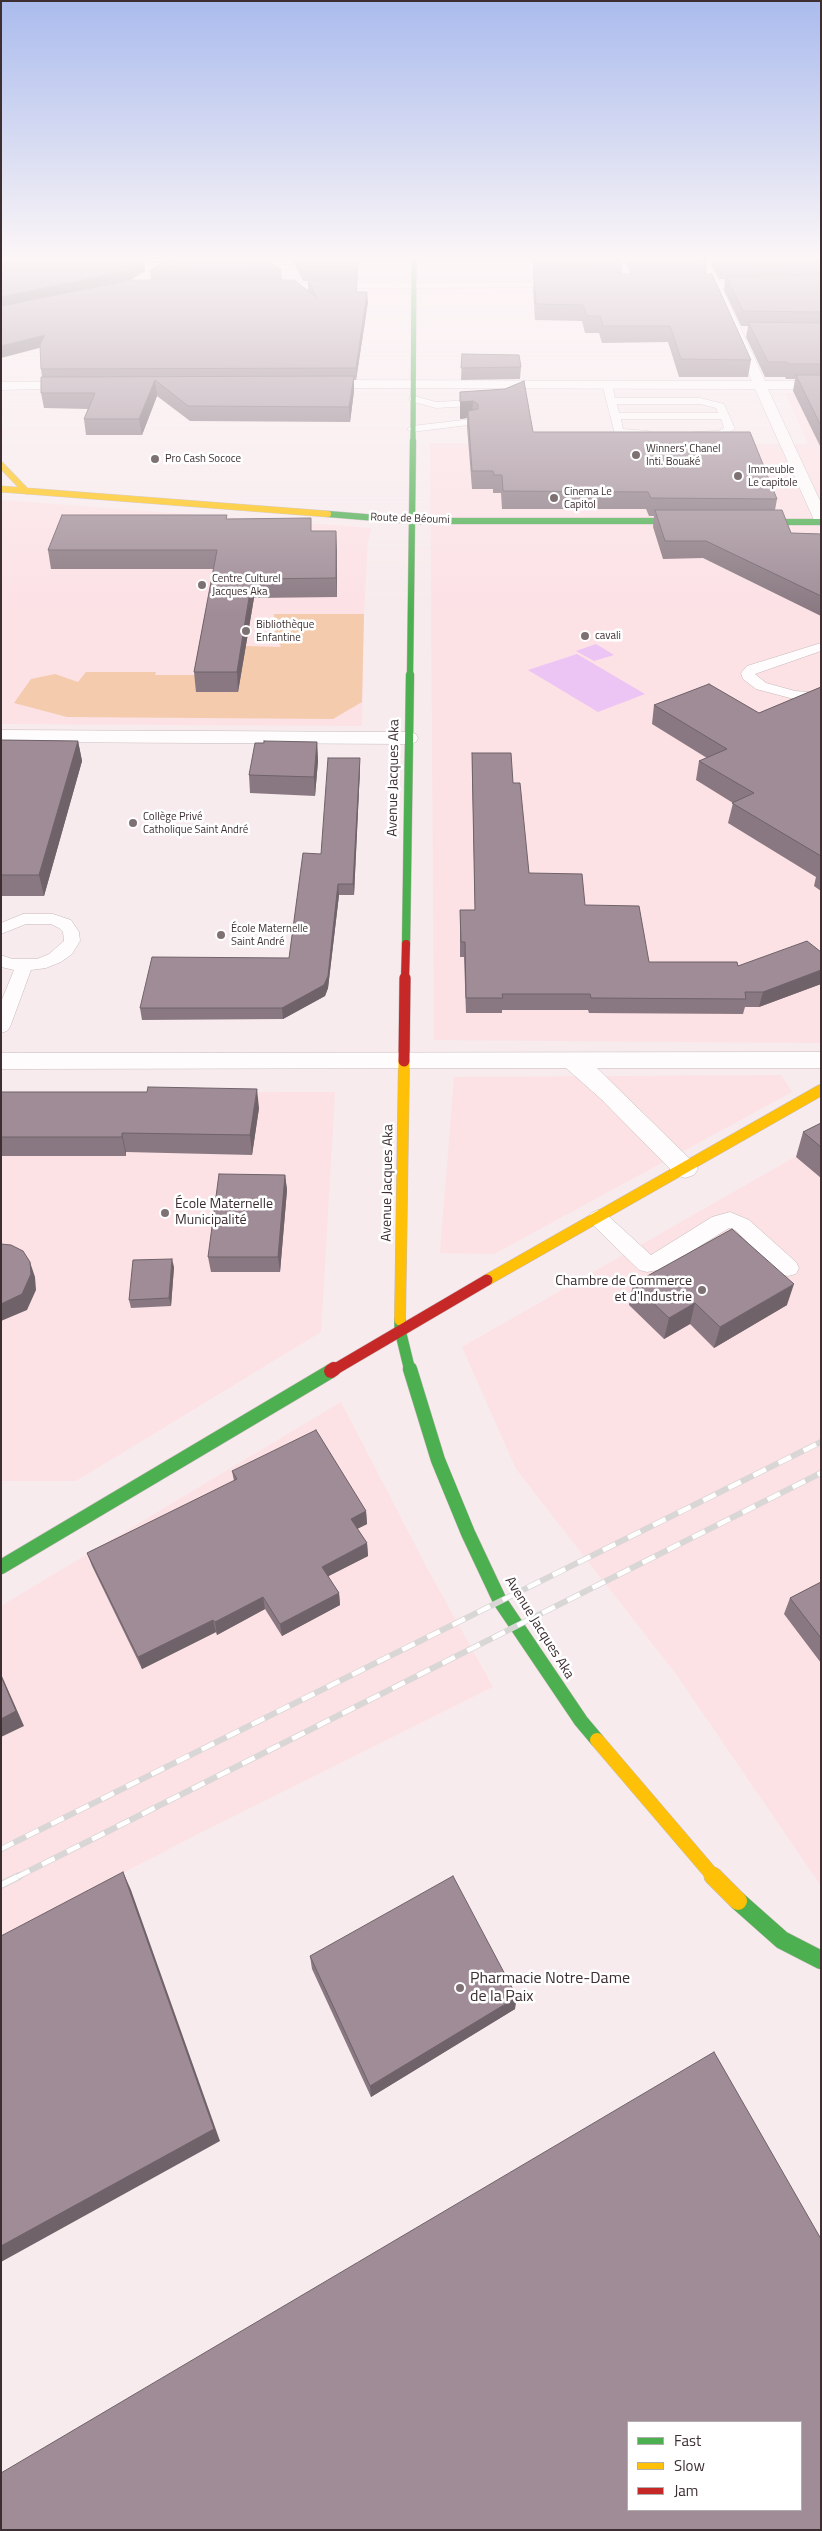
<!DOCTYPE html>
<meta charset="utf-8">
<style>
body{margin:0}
#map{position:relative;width:822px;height:2531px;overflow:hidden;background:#f8ebed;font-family:"Titillium Web",sans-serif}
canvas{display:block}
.frame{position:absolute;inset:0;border:2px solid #3d2f31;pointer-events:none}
.legend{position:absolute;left:627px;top:2421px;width:175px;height:90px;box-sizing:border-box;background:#fff;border:1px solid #b1acad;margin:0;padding:6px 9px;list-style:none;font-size:15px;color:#3d2f31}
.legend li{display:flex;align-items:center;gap:10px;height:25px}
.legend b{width:25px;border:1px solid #b1acad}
</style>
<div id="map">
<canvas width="822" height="2531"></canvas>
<div class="frame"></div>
<ul class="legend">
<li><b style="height:6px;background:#4caf50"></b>Fast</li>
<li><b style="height:6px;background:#ffc107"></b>Slow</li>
<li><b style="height:6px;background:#c62828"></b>Jam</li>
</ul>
</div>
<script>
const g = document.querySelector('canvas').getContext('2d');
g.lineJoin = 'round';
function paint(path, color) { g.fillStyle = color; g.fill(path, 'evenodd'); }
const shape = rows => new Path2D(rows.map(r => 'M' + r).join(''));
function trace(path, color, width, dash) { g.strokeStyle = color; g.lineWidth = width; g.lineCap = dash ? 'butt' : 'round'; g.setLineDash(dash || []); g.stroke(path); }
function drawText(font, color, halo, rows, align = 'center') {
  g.font = font + ' "Titillium Web",sans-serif'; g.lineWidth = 5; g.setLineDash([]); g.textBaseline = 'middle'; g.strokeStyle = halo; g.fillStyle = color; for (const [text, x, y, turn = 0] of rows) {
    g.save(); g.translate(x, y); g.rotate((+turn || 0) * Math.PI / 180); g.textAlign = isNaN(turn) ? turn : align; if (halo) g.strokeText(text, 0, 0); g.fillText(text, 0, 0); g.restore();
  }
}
const built = shape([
 [785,393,821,393,821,1043,434,1040,430,443,808,444],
 [1,500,372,528,368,540,364,614,362,726,1,724],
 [781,1075,792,1092,494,1254,440,1253,454,1077],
 [335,1092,321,1332,76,1481,1,1481,1,1093],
 [821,1142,821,1886,676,1674,516,1469,462,1347],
 [341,1402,427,1568,493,1687,196,1835,1,1936,1,1606]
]);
const green = shape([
 [274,614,364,614,362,702,333,719,67,717,14,703,31,679,55,674,78,682,86,672,156,672,155,675,200,675,246,646,281,647,275,635]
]);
const water = shape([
 [596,644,614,655,594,661,576,651],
 [577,654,645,694,598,712,528,670]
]);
const lane = shape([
 [617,261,625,261,632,287,625,285,617,261],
 [607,381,612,384,615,398,700,398,724,404,735,429,720,437,698,437,693,434,694,432,718,431,724,428,721,419,621,419,623,429,648,431,653,434,648,437,615,434,602,384,607,381],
 [617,404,700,404,716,408,718,413,619,413,617,404],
 [414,396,436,402,488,399,493,402,488,405,436,408,410,401,410,397,414,396],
 [472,419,476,420,476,424,412,432,407,429,412,426,472,419],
 [821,643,821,651,755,674,766,683,795,691,821,693,821,701,794,699,756,689,743,679,741,673,747,666,821,643],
 [23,914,53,914,71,920,79,932,80,941,72,954,61,962,46,968,31,970,10,1027,7,1031,1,1033,1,1002,14,970,1,967,1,955,12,959,37,959,49,954,64,941,63,932,59,928,51,924,26,924,1,934,1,923,23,914],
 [598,1210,605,1213,651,1255,712,1217,730,1212,749,1220,796,1262,799,1268,796,1274,788,1276,780,1274,735,1230,729,1228,663,1269,647,1272,639,1270,591,1223,588,1218,591,1213,598,1210]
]);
const street = shape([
 [165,261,177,261,136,288,106,294,101,291,102,289,129,283,165,261],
 [699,261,709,261,719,281,821,281,821,287,722,288,765,381,821,381,821,389,768,389,821,503,821,524,814,520,755,389,318,388,312,384,318,380,752,381,711,288,680,288,675,285,680,282,708,282,699,261],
 [572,282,577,285,576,287,265,289,260,286,265,283,572,282],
 [77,381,81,382,83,385,81,388,1,390,1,382,77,381],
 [1,730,409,732,416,734,418,738,416,742,409,744,1,742,1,730],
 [821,1052,821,1068,597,1068,694,1163,698,1169,694,1175,685,1178,676,1175,602,1100,566,1068,1,1069,1,1053,821,1052]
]);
const fastFar5 = shape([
 [413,442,414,261]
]);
const fastFar4 = shape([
 [328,514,413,521,691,521],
 [749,522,821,522],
 [410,676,413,441]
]);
const fastFar3 = shape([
 [406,944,410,675]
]);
const fastFar2 = shape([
 [400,1320,400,1330,410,1371]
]);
const fastFar1 = shape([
 [410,1369,438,1460,468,1533,500,1601,581,1721,597,1740],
 [1,1567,331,1371]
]);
const fast = shape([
 [738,1901,782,1940,821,1960]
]);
const slowFar3 = shape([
 [1,465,26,491],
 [1,489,328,514]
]);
const slowFar2 = shape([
 [487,1280,821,1090],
 [400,1320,404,1061]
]);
const slowFar1 = shape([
 [597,1740,714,1877]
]);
const slow = shape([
 [713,1876,738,1901]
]);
const jamFar2 = shape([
 [405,979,406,944]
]);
const jamFar1 = shape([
 [404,1061,405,978],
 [332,1371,487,1280]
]);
const jam = shape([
 [331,1371,334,1369]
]);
const railFar1 = shape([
 [1,1849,821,1442],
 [17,1877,821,1473]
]);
const rail = shape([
 [1,1885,19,1876]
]);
const wall = shape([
 [143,261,162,261,159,263],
 [144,261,145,271,129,281,151,280,150,271,281,270,282,280,308,291,308,281,303,281,293,261,358,261,358,280,357,280,357,292,368,302,356,380,354,380,354,391,350,422,190,421,157,396,142,435,86,435,84,419,88,409,44,408,41,393,42,377,41,369],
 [533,261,602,261,622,265,622,274,630,274,626,261,705,261,707,265,706,274,751,360,748,377,679,377,668,342,602,343,599,333,585,333,582,321,535,320,533,290,534,280,533,280],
 [710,261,821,261,821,448,793,391,795,379,786,379,785,377,765,377,746,337,748,326,741,326,724,290,725,279,719,279],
 [462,354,521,367,520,379,461,380],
 [460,392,533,432,777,499,775,510,791,533,821,534,821,616,703,558,663,559,653,527,654,516,649,516,646,509,502,509,501,493,493,493,493,489,472,489,467,427,467,418,460,419],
 [228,519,312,531,337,550,337,597,254,598,238,692,196,692,194,672,214,569,51,569,48,550],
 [821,687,821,891,814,886,816,877,728,823,733,803,696,780,699,761,707,758,652,724,654,705,759,713],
 [1,740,78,741,82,761,44,896,1,896],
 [317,742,318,761,315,796,250,793,249,775],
 [472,753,513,783,529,873,585,905,649,962,738,966,821,952,821,984,759,1007,745,1007,743,1014,589,1013,588,1010,502,1010,502,1013,466,1013,464,957,460,957,460,910,475,910,472,767],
 [360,769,354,895,339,895,328,988,325,996,283,1019,142,1020,140,1008,289,958,321,854],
 [1,1092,259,1108,252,1155,126,1152,126,1156,1,1156],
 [821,1123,821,1178,796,1157,803,1132],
 [285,1175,287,1190,280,1272,211,1272,208,1257],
 [174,1267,171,1306,131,1308,129,1300],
 [633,1284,787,1305,714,1348,690,1324,664,1339,629,1305],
 [232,1471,366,1511,367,1524,357,1529,367,1543,368,1556,328,1576,339,1593,340,1605,282,1636,265,1609,217,1635,216,1632,142,1669,92,1566,87,1553,234,1481],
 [821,1582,821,1663,784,1614,790,1598],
 [310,1956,515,2009,371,2097,312,1969]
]);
const shadedWall = shape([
 [144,261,145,271,128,281,1,308,1,297],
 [367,292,368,302,356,380,356,368],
 [45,335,47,346,1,358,1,346],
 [354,376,354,391,350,422,349,407],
 [155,380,157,396,142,435,139,419],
 [473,401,472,417,468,411,467,418,460,419,460,402],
 [336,531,337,550,337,597,336,578],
 [252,579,254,598,238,692,237,672],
 [78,741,82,761,44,896,39,875],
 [317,742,318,761,315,796,314,777],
 [360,758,360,769,354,895,353,884],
 [338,884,339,895,328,988,325,996,283,1019,282,1008],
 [821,970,821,984,759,1007,763,992],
 [257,1089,259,1108,252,1155,250,1135],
 [122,1133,126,1152,126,1156,122,1137],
 [285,1175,287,1190,280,1272,278,1257],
 [172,1259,174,1267,171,1306,169,1298],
 [30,1262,35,1277,36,1290,27,1310,1,1321,1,1304],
 [794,1284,787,1305,714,1348,720,1327],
 [695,1303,690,1324,664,1339,669,1318],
 [366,1511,367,1524,351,1532,351,1519],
 [367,1543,368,1556,323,1579,322,1567],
 [339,1593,340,1605,282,1636,280,1624],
 [263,1597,265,1609,217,1635,215,1622],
 [213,1620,216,1632,142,1669,138,1657],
 [1,1674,24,1726,1,1737],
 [123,1872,131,1890,220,2141,1,2262,1,2246],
 [517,1997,515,2009,371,2097,370,2086]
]);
const building = shape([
 [8,261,144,261,127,271,1,297,1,263,8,261],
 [165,261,268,261,281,270,150,271,165,261],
 [297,261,358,261,358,271,303,271,297,261],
 [533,261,621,261,622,265,534,266,533,261],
 [632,261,705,261,707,265,633,265,632,261],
 [719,261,821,261,821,266,721,265,719,261],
 [534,274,712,274,751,360,681,359,670,326,603,326,600,316,587,316,583,305,536,304,534,274],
 [821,275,821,312,743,311,726,276,821,275],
 [131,280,294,280,316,297,308,280,357,280,356,292,367,292,356,368,41,369,40,345,45,335,1,346,1,306,131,280],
 [748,322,821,323,821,364,788,364,787,362,768,362,748,322],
 [462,354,519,355,521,367,461,368,462,354],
 [796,375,821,375,821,426,796,375],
 [354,376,349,407,188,406,155,380,139,419,84,419,95,393,41,393,41,377,354,376],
 [524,381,533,432,750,432,777,499,651,498,648,492,503,491,502,475,494,475,493,471,472,471,468,411,478,409,478,404,473,401,460,402,460,392,505,389,524,381],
 [655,510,782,510,791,533,821,534,821,596,706,541,665,541,655,510],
 [62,515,227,515,226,519,311,518,311,531,336,531,336,578,252,579,237,672,194,672,217,550,48,550,62,515],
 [709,684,759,713,821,687,821,856,732,803,754,793,699,761,727,749,654,705,709,684],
 [1,740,78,741,39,875,1,875,1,740],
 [264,741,317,742,314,777,249,775,255,743,264,743,264,741],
 [472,753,511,753,513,783,520,783,529,873,582,874,585,905,639,906,649,962,737,962,738,966,807,941,821,952,821,970,763,992,745,992,746,999,591,998,590,994,502,994,503,998,466,998,465,942,461,942,460,910,475,910,472,753],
 [328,758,360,758,353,884,338,884,328,976,324,985,282,1008,140,1008,152,957,289,958,303,853,321,854,328,758],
 [148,1087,257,1089,250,1135,122,1133,122,1137,1,1137,1,1092,147,1092,148,1087],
 [821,1123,821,1147,803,1132,821,1123],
 [219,1174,285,1175,278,1257,208,1257,219,1174],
 [732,1229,794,1284,720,1327,695,1303,669,1318,633,1284,732,1229],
 [1,1244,11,1245,23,1251,30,1262,31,1274,22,1294,1,1304,1,1244],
 [172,1259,169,1298,129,1300,133,1260,172,1259],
 [316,1430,366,1511,351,1519,367,1543,322,1567,339,1593,280,1624,263,1597,215,1622,213,1620,138,1657,87,1553,237,1479,232,1471,316,1430],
 [821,1582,821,1638,790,1598,821,1582],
 [1,1676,16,1711,1,1719,1,1676],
 [123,1872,214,2129,1,2246,1,1936,123,1872],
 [453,1876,517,1997,370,2086,310,1956,453,1876],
 [714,2052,821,2239,821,2530,1,2530,1,2473,714,2052],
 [628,2422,801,2422,801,2510,628,2510,628,2422]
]);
const markers = [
 [636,455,5,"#7e7173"],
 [155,459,5,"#7e7173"],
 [738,476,5,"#7e7173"],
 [554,498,5,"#7e7173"],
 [202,585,5,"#7e7173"],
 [246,631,5,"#7e7173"],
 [585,636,5,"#7e7173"],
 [133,823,5,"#7e7173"],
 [221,935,5,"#7e7173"],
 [165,1213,5,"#7e7173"],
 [702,1290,5,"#7e7173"],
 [460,1988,5,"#7e7173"]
];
const farPoinames = [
 ["Winners' Chanel",646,449],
 ["Inti. Bouaké",646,462],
 ["Pro Cash Sococe",165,459],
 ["Immeuble",748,470],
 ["Le capitole",748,483],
 ["Cinema Le",564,492],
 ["Capitol",564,505],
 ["Centre Culturel",212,579],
 ["Jacques Aka",212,592],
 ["Bibliothèque",256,625],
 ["Enfantine",256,638],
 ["cavali",595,636],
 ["Collège Privé",143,817],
 ["Catholique Saint André",143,830],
 ["École Maternelle",231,929],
 ["Saint André",231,942]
];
const farStreetnames = [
 ["Route de Béoumi",410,519,2]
];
const streetNames = [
 ["Avenue Jacques Aka",394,778,-89],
 ["Avenue Jacques Aka",388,1183,-89],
 ["Avenue Jacques Aka",539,1628,58]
];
const poiNames = [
 ["École Maternelle",175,1205],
 ["Municipalité",175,1221],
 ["Chambre de Commerce",692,1282,"right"],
 ["et d'Industrie",692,1298,"right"]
];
const nearPoinames = [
 ["Pharmacie Notre-Dame",470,1979],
 ["de la Paix",470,1997]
];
paint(built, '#fce1e5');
paint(green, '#f4cbad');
paint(water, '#edc5f5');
trace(lane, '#c6babb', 1);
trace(street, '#c6babb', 1);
trace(fastFar5, '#c6babb', 5.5);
trace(fastFar4, '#c6babb', 7);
trace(fastFar3, '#c6babb', 9);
trace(fastFar2, '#c6babb', 12);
trace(fastFar1, '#c6babb', 15);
trace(fast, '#c6babb', 19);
trace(slowFar3, '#c6babb', 7);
trace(slowFar2, '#c6babb', 12);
trace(slowFar1, '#c6babb', 15);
trace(slow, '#c6babb', 19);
trace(jamFar2, '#c6babb', 9);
trace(jamFar1, '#c6babb', 12);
trace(jam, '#c6babb', 15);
paint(lane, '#fefcfc');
paint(street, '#fefcfc');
trace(fastFar5, '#4caf50', 5);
trace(fastFar4, '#4caf50', 6);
trace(fastFar3, '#4caf50', 8);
trace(fastFar2, '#4caf50', 11);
trace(fastFar1, '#4caf50', 14);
trace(fast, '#4caf50', 18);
trace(slowFar3, '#ffc107', 6);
trace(slowFar2, '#ffc107', 11);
trace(slowFar1, '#ffc107', 14);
trace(slow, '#ffc107', 18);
trace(jamFar2, '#c62828', 8);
trace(jamFar1, '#c62828', 11);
trace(jam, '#c62828', 14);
trace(railFar1, '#d9d6d6', 6);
trace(rail, '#d9d6d6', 8);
trace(railFar1, '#fff', 4.5, [14]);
trace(rail, '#fff', 5.5, [18]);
paint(wall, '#897881');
paint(shadedWall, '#6f6269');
paint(building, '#9f8c96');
trace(building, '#6f6269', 1);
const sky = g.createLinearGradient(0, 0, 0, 615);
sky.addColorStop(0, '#aabbed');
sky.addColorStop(0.42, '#fcf6f7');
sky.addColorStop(1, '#fcf6f700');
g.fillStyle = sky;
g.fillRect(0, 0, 822, 615);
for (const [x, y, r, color] of markers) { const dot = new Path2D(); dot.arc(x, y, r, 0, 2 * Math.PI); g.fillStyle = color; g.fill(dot); trace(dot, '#fff', 2); }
drawText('11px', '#3d2f31', '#fff', farPoinames, 'left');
drawText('11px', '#3d2f31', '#fff', farStreetnames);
drawText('14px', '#3d2f31', '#fff', streetNames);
drawText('14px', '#3d2f31', '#fff', poiNames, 'left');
drawText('16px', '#3d2f31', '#fff', nearPoinames, 'left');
</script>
